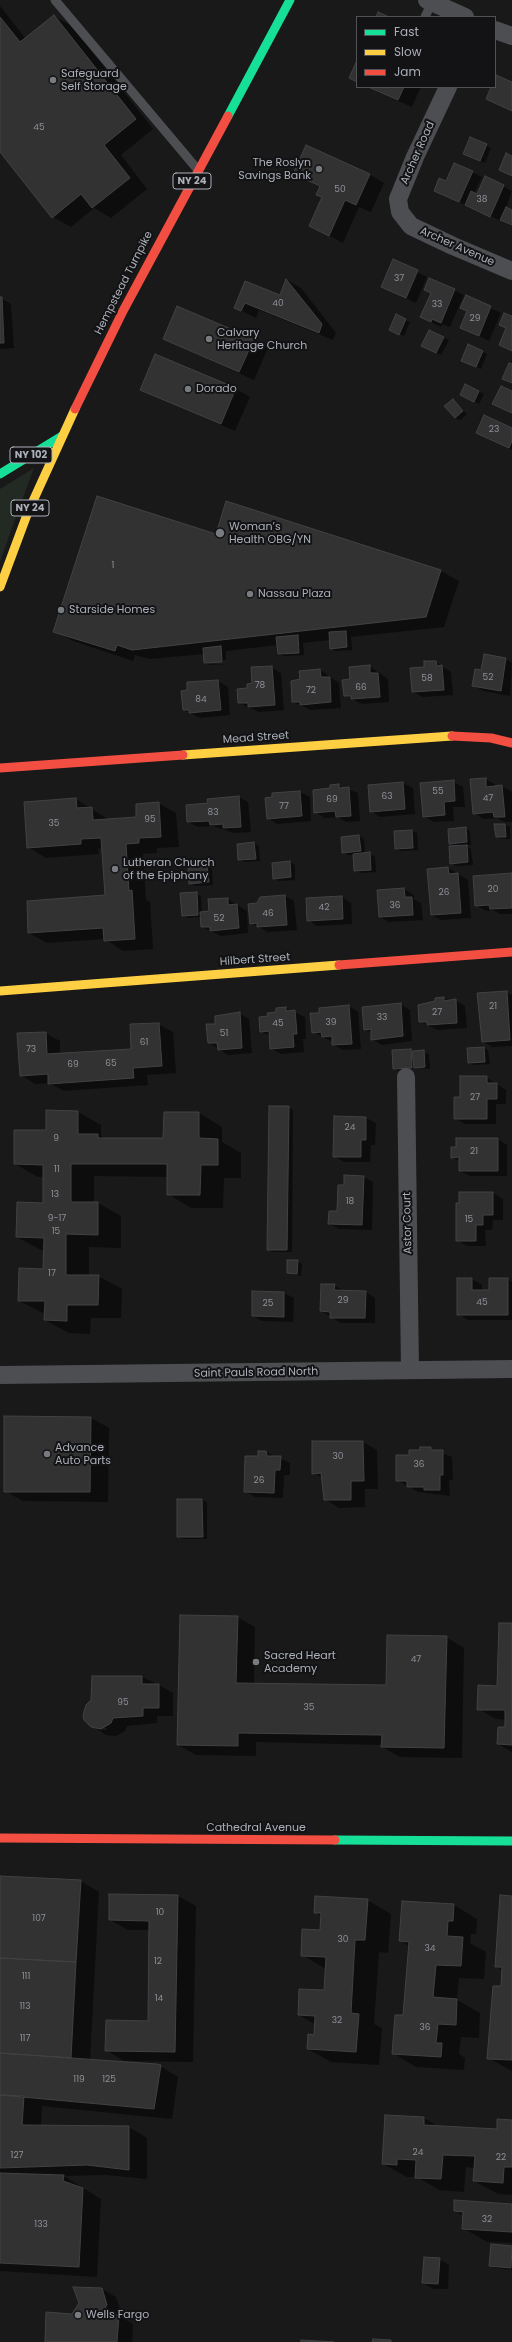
<!DOCTYPE html>
<meta charset="utf-8">
<style>
body{margin:0}
#map{position:relative;width:512px;height:2342px;overflow:hidden;background:#191919;font-family:Poppins,sans-serif}
canvas{display:block}
.legend{position:absolute;left:356px;top:16px;width:140px;height:72px;box-sizing:border-box;background:#131315;border:1px solid #505256;margin:0;padding:5px 7px;list-style:none;font-size:12px;color:#abb0b8}
.legend li{display:flex;align-items:center;gap:8px;height:20px}
.legend b{width:20px;border:1px solid #505256}
</style>
<div id="map">
<canvas width="512" height="2342"></canvas>
<ul class="legend">
<li><b style="height:5px;background:#16e098"></b>Fast</li>
<li><b style="height:5px;background:#ffcf43"></b>Slow</li>
<li><b style="height:5px;background:#f24e42"></b>Jam</li>
</ul>
</div>
<script>
const g = document.querySelector('canvas').getContext('2d');
g.lineJoin = 'round';
function paint(path, color) { g.fillStyle = color; g.fill(path, 'evenodd'); }
const shape = rows => new Path2D(rows.map(r => 'M' + r).join(''));
function trace(path, color, width, dash) { g.strokeStyle = color; g.lineWidth = width; g.lineCap = dash ? 'butt' : 'round'; g.setLineDash(dash || []); g.stroke(path); }
function drawText(font, color, halo, rows, align = 'center') {
  g.font = font + ' Poppins,sans-serif'; g.lineWidth = 4; g.setLineDash([]); g.textBaseline = 'middle'; g.strokeStyle = halo; g.fillStyle = color; for (const [text, x, y, turn = 0] of rows) {
    g.save(); g.translate(x, y); g.rotate((+turn || 0) * Math.PI / 180); g.textAlign = isNaN(turn) ? turn : align; if (halo) g.strokeText(text, 0, 0); g.fillText(text, 0, 0); g.restore();
  }
}
const green = shape([
 [34,468,14,522,0,562,0,489]
]);
const shadow = shape([
 [0,6,26,39,54,16,72,26,153,129,121,155,147,189,111,218,94,208,71,227,53,217,0,150],
 [497,76,512,83,512,111,487,99,492,87,495,87],
 [366,87,421,87,412,107],
 [471,138,491,148,485,163,469,156],
 [472,172,482,177,474,194,478,196,503,186,512,191,506,208,512,211,512,226,435,191,447,182],
 [294,174,369,174,384,183,371,212,359,207,343,243,310,226,323,198,317,194,320,187],
 [393,261,427,277,416,303,382,287],
 [430,279,464,295,450,327,442,324,441,327,421,317,432,293],
 [287,280,301,288,336,333,333,340,259,310,256,318,236,308,246,283,280,296],
 [466,297,501,313,489,341,461,328,468,311],
 [0,298,11,304,14,348,0,349],
 [396,316,410,322,404,336,395,332],
 [430,331,449,340,441,355,427,348],
 [164,339,253,340,268,348,254,380],
 [469,345,487,354,481,369,467,363],
 [155,355,236,389,250,397,235,431,156,397,141,389],
 [465,385,484,394,479,404,465,397],
 [453,400,467,414,460,420,455,418],
 [512,429,512,450,477,433],
 [227,503,441,571,459,581,444,627,351,637,352,650,335,651,331,648,330,640,303,643,304,655,283,656,279,654,278,645,226,651,226,660,208,662,208,664,227,664,210,665,205,662,204,654,150,659,135,655,133,661,73,641,55,631,216,535],
 [485,656,506,659,512,663,510,696,483,691,473,685,482,672],
 [425,662,436,662,451,672,453,695,423,697,413,692,425,668],
 [369,666,388,679,389,702,362,704,344,695,351,680],
 [271,667,281,673,284,710,259,712,239,703,248,689],
 [320,670,339,683,341,708,311,710,293,702,301,679],
 [218,681,228,687,230,715,200,718,184,710,189,691,188,683],
 [485,779,495,784,495,787,502,786,512,792,512,822,505,822,497,818,484,819,474,813],
 [454,782,463,787,465,807,453,807,454,821,434,822,424,816],
 [403,783,413,788,415,814,380,817,371,811,369,785],
 [338,785,358,793,360,821,346,822,338,817,325,818,315,812,331,789],
 [300,792,310,797,311,821,277,824,268,818,274,798],
 [239,797,248,802,251,832,234,833,213,826,198,827,188,822,209,804],
 [76,799,109,820,137,818,158,803,176,813,179,847,157,848,157,853,143,854,146,900,150,902,153,949,123,951,105,939,47,943,29,933,106,896,103,848,98,849,99,854,46,858,28,847],
 [505,825,510,827,510,839,501,839,496,837],
 [465,828,470,831,471,845,465,845,471,849,473,865,456,866,451,863,456,847,450,843],
 [412,831,417,833,418,850,401,851,396,849],
 [359,836,364,839,365,854,375,856,376,872,360,873,355,870,354,855,348,855,343,852,342,837],
 [254,843,259,846,260,861,244,862,239,859,238,845],
 [290,862,295,865,295,880,279,881,274,878],
 [207,866,212,869,213,885,195,886,190,883],
 [448,868,468,880,471,918,441,920,431,915],
 [512,874,512,914,500,914,493,910,486,911,476,905],
 [404,889,414,895,414,899,421,903,423,920,389,922,380,917],
 [196,893,201,896,202,913,210,912,228,899,247,911,248,933,221,936,202,927,201,917,188,918,183,915],
 [285,896,294,901,297,930,268,932,251,923,258,900],
 [342,897,351,903,352,924,317,926,308,920],
 [506,992,512,995,512,1046,493,1047,483,1042,478,994],
 [444,998,449,1001,455,1000,465,1006,467,1028,438,1030,420,1022,426,1003,436,1002],
 [400,1004,410,1010,412,1041,382,1045,372,1039,372,1033,365,1029],
 [349,1006,358,1012,361,1049,343,1050,333,1045,333,1042,313,1032,320,1014],
 [286,1008,305,1017,306,1039,303,1039,304,1052,281,1054,271,1048,270,1036,261,1031,269,1017,277,1013,277,1009],
 [239,1013,249,1019,252,1053,228,1055,209,1043,216,1025],
 [158,1024,173,1032,176,1073,147,1075,148,1085,64,1091,49,1083,35,1084,21,1075,45,1033,60,1041,60,1054,132,1049],
 [484,1048,488,1050,490,1064,474,1065,469,1063],
 [410,1050,429,1054,430,1069,416,1068,399,1071,394,1069],
 [486,1077,506,1090,506,1104,496,1104,496,1124,465,1124,455,1118,461,1098],
 [288,1107,293,1110,292,1252,273,1252,268,1249],
 [78,1112,101,1125,101,1136,105,1139,164,1139,199,1113,222,1127,222,1142,241,1153,241,1178,224,1178,223,1208,191,1208,168,1194,168,1177,94,1176,94,1203,98,1203,121,1216,121,1248,89,1247,89,1276,98,1276,122,1289,121,1318,91,1318,90,1334,69,1333,45,1320,45,1314,19,1301,44,1270,44,1250,41,1250,17,1237,44,1204,44,1177,38,1177,15,1164,47,1131],
 [366,1118,376,1123,375,1145,371,1145,370,1162,344,1162,334,1156],
 [498,1139,507,1145,507,1176,470,1176,460,1171,460,1162,452,1157],
 [364,1177,373,1182,372,1230,339,1229,329,1224,338,1212,345,1186],
 [493,1193,503,1199,503,1220,493,1220,492,1230,485,1230,486,1246,467,1246,457,1240],
 [297,1261,302,1264,301,1276,288,1273],
 [472,1279,482,1285,482,1291,490,1291,508,1279,512,1282,512,1320,468,1320,458,1314],
 [334,1285,344,1291,366,1292,375,1298,375,1323,341,1323,321,1311],
 [284,1293,294,1298,293,1322,262,1321,253,1316],
 [91,1418,109,1428,108,1502,23,1501,5,1491],
 [313,1442,363,1442,377,1450,378,1489,365,1489,365,1507,339,1508,325,1499,323,1478,313,1473],
 [430,1448,452,1457,453,1480,449,1480,450,1496,418,1492,397,1480,410,1456],
 [259,1452,266,1452,290,1463,290,1475,284,1475,283,1498,255,1497,245,1491,259,1457],
 [178,1500,202,1500,207,1502,207,1539,183,1539,178,1537],
 [237,1617,255,1627,254,1684,387,1686,446,1637,464,1648,462,1758,400,1757,382,1747,382,1745,256,1742,256,1756,196,1755,178,1745],
 [512,1624,512,1752,498,1744,506,1728,506,1720,496,1719,478,1709,498,1687],
 [93,1677,142,1677,159,1685,173,1693,173,1716,157,1716,157,1723,127,1726,125,1731,116,1736,106,1735,92,1726],
 [98,1727,107,1728,106,1730,98,1729],
 [0,1877,81,1881,99,1892,90,2061,160,2066,178,2077,172,2119,42,2106,41,2126,129,2127,147,2138,147,2179,106,2175,64,2176,101,2199,97,2277,0,2271],
 [178,1896,196,1906,193,2062,124,2061,106,2050,149,2022,150,1930,128,1930,110,1920],
 [512,1897,512,2071,488,2058,502,1988,503,1971,496,1966],
 [367,1900,391,1914,388,1953,379,1952,374,2024,382,2028,379,2065,331,2062,308,2049,315,2036,316,2025,299,2015,325,1992,326,1969,302,1955,321,1931,321,1916,315,1912],
 [403,1902,454,1905,477,1919,476,1934,471,1934,470,1943,486,1952,484,1979,459,1978,457,2000,480,2013,479,2038,461,2037,459,2054,465,2058,464,2070,416,2067,393,2053,404,2016,409,1946,400,1941],
 [424,2118,439,2127,498,2130,512,2121,512,2195,498,2194,474,2181,475,2168,466,2167,464,2192,439,2190,417,2177,407,2177,383,2164],
 [512,2205,512,2243,487,2242,463,2228,464,2216,455,2211],
 [492,2245,512,2247,512,2270,495,2268,490,2266],
 [440,2259,449,2265,448,2289,433,2289,423,2283],
 [102,2289,116,2297,121,2313,119,2316,133,2324,132,2342,46,2342]
]);
const building = shape([
 [378,12,389,17,376,17,378,12],
 [54,15,136,119,104,145,130,178,92,208,81,194,52,218,0,152,0,17,20,42,54,15],
 [357,60,357,82,349,78,357,60],
 [496,75,512,82,512,111,486,99,491,87,495,87,496,75],
 [368,87,404,87,398,100,368,87],
 [470,137,487,144,480,161,463,154,470,137],
 [306,145,370,174,356,205,345,200,329,236,309,226,322,197,316,195,320,186,293,174,306,145],
 [506,153,512,156,512,176,499,170,506,153],
 [454,163,473,171,459,202,434,191,439,178,446,181,454,163],
 [485,176,504,185,490,217,465,205,471,191,477,194,485,176],
 [506,207,512,210,512,225,500,220,506,207],
 [393,259,418,270,406,298,381,287,393,259],
 [429,278,455,289,441,323,432,319,431,322,420,317,431,293,424,290,429,278],
 [286,279,322,324,319,333,245,303,241,311,234,308,245,281,280,295,286,279],
 [466,295,491,306,479,336,460,328,467,311,460,308,466,295],
 [0,297,2,297,4,343,0,343,0,297],
 [177,306,254,339,239,372,163,339,177,306],
 [504,313,512,316,512,351,499,345,506,328,499,325,504,313],
 [396,314,406,319,399,335,389,330,396,314],
 [429,330,444,337,436,353,421,346,429,330],
 [468,344,483,351,476,367,461,361,468,344],
 [155,354,236,388,221,424,140,390,155,354],
 [509,363,512,364,512,383,502,379,509,363],
 [465,384,479,391,474,402,460,395,465,384],
 [501,386,512,391,512,413,492,404,501,386],
 [453,399,463,411,455,418,444,406,453,399],
 [484,415,512,428,512,441,509,448,476,433,484,415],
 [97,496,216,534,226,501,441,570,426,617,132,650,117,645,115,651,53,632,97,496],
 [346,631,347,647,330,649,329,632,346,631],
 [298,635,299,653,278,654,276,637,298,635],
 [221,646,222,662,204,663,203,648,221,646],
 [484,654,506,658,501,691,472,686,475,669,481,670,484,654],
 [424,661,436,661,437,666,442,665,444,690,412,692,410,668,424,667,424,661],
 [370,665,370,673,378,673,380,697,351,699,351,696,344,696,342,680,350,679,349,667,370,665],
 [272,666,275,705,248,707,248,703,238,703,237,689,247,688,247,684,252,683,251,667,272,666],
 [320,669,321,677,330,677,331,702,300,705,300,702,292,702,291,681,300,679,299,671,320,669],
 [218,680,221,710,189,713,189,710,183,710,181,691,187,690,187,682,218,680],
 [486,778,486,787,502,785,505,817,494,817,493,812,473,814,470,779,486,778],
 [454,780,455,801,444,802,445,815,423,817,420,783,454,780],
 [403,782,405,809,370,812,368,785,403,782],
 [339,784,339,788,349,787,351,816,336,817,335,811,314,813,313,790,330,788,330,785,339,784],
 [300,791,302,816,267,819,265,798,272,797,272,793,300,791],
 [239,796,241,827,223,828,223,824,210,825,209,821,187,822,186,805,208,803,207,799,239,796],
 [76,798,77,808,92,807,93,820,136,817,136,804,159,802,161,837,139,838,139,843,126,844,129,891,132,890,135,939,104,941,103,928,28,933,27,901,105,895,101,838,81,839,81,844,27,848,24,802,76,798],
 [494,824,505,824,506,837,496,837,494,824],
 [466,827,467,842,449,844,448,829,466,827],
 [412,830,413,848,395,849,394,831,412,830],
 [359,835,361,851,342,853,341,837,359,835],
 [254,842,256,859,238,860,237,844,254,842],
 [467,845,468,862,450,864,449,846,467,845],
 [370,852,371,870,354,871,353,854,370,852],
 [290,861,291,877,273,879,272,863,290,861],
 [207,865,209,882,189,884,188,867,207,865],
 [448,867,449,874,458,873,461,913,431,915,427,869,448,867],
 [512,873,512,908,490,909,489,905,475,906,473,876,512,873],
 [404,888,405,897,412,897,413,915,379,917,377,890,404,888],
 [197,892,198,915,182,916,180,893,197,892],
 [285,895,287,925,257,927,257,923,250,924,248,904,257,903,260,897,285,895],
 [342,896,343,919,307,921,306,898,342,896],
 [228,898,228,905,237,904,239,928,210,931,210,927,201,927,200,912,209,911,208,899,228,898],
 [507,991,510,1040,482,1042,477,993,507,991],
 [444,997,444,1001,456,999,457,1023,427,1025,427,1022,419,1022,418,1005,435,1001,435,998,444,997],
 [401,1003,403,1036,371,1040,371,1029,364,1030,362,1007,401,1003],
 [349,1005,352,1044,332,1045,332,1036,322,1037,321,1032,312,1033,310,1013,319,1013,319,1008,349,1005],
 [286,1007,286,1011,295,1010,297,1034,293,1034,294,1047,270,1049,269,1031,260,1032,259,1017,268,1016,267,1013,276,1012,276,1008,286,1007],
 [240,1012,242,1048,218,1050,217,1043,208,1043,206,1024,215,1024,215,1016,240,1012],
 [159,1023,162,1066,133,1068,134,1078,48,1084,48,1074,20,1076,17,1033,46,1032,47,1054,131,1049,130,1024,159,1023],
 [484,1047,485,1062,468,1063,467,1048,484,1047],
 [411,1049,412,1068,393,1069,392,1050,411,1049],
 [424,1050,425,1067,414,1068,412,1051,424,1050],
 [460,1076,487,1076,487,1083,497,1083,497,1099,487,1099,487,1119,454,1119,454,1097,460,1097,460,1076],
 [269,1106,289,1106,287,1250,267,1250,269,1106],
 [46,1110,78,1111,78,1134,98,1134,98,1138,163,1138,164,1112,199,1112,199,1138,218,1139,218,1165,201,1165,200,1195,167,1195,167,1164,71,1164,71,1202,98,1202,98,1235,66,1234,66,1275,99,1275,98,1305,67,1305,67,1321,44,1320,45,1301,18,1301,19,1268,43,1269,44,1238,16,1237,17,1202,43,1203,43,1165,14,1164,14,1130,46,1130,46,1110],
 [334,1116,366,1117,366,1140,361,1140,361,1157,333,1157,334,1116],
 [456,1138,498,1138,498,1171,459,1171,459,1157,451,1158,451,1147,456,1147,456,1138],
 [344,1175,364,1176,362,1225,328,1224,329,1211,337,1211,338,1185,344,1185,344,1175],
 [459,1192,493,1192,493,1215,483,1215,483,1225,476,1225,476,1241,456,1241,456,1203,459,1203,459,1192],
 [287,1260,298,1260,297,1274,287,1273,287,1260],
 [457,1278,472,1278,472,1290,489,1290,489,1278,508,1278,508,1315,457,1315,457,1278],
 [321,1284,335,1284,334,1290,366,1291,365,1318,330,1318,330,1312,320,1311,321,1284],
 [252,1291,284,1292,284,1317,252,1316,252,1291],
 [4,1416,91,1417,90,1492,4,1492,4,1416],
 [312,1441,363,1441,364,1481,351,1481,351,1500,324,1500,321,1473,312,1474,312,1441],
 [420,1447,431,1447,431,1450,443,1450,443,1475,440,1475,440,1490,424,1490,424,1487,407,1487,407,1481,396,1481,396,1455,409,1455,409,1450,420,1450,420,1447],
 [258,1451,266,1451,267,1456,281,1456,280,1470,275,1470,274,1493,244,1492,245,1456,258,1456,258,1451],
 [177,1499,202,1499,203,1537,177,1537,177,1499],
 [180,1615,238,1616,236,1683,386,1685,387,1635,447,1636,444,1748,381,1747,382,1735,238,1733,238,1746,177,1745,180,1615],
 [499,1623,512,1623,512,1745,497,1744,498,1727,505,1727,505,1710,477,1710,478,1685,497,1686,499,1623],
 [92,1676,142,1676,142,1684,159,1684,159,1708,143,1708,143,1716,113,1718,111,1723,101,1729,91,1727,84,1720,83,1715,86,1705,91,1700,92,1676],
 [0,1876,81,1880,76,1962,0,1958,0,1876],
 [109,1894,178,1895,175,2052,105,2051,106,2020,148,2021,149,1921,109,1920,109,1894],
 [500,1895,512,1896,512,2060,487,2059,493,1986,501,1986,502,1967,495,1967,500,1895],
 [315,1896,368,1899,365,1940,355,1940,351,2013,359,2014,356,2052,307,2049,308,2034,314,2035,315,2016,298,2015,299,1989,324,1990,326,1957,301,1956,302,1929,320,1930,321,1913,314,1913,315,1896],
 [402,1901,454,1904,453,1921,448,1921,447,1936,463,1937,461,1966,436,1965,433,1997,457,1999,456,2025,438,2024,436,2043,442,2043,441,2057,392,2054,395,2015,403,2015,409,1942,399,1941,402,1901],
 [0,1958,76,1962,71,2058,0,2053,0,1958],
 [0,2053,157,2064,161,2065,154,2109,0,2095,0,2053],
 [0,2095,24,2096,22,2125,129,2126,129,2170,87,2165,0,2168,0,2095],
 [385,2115,424,2117,424,2125,497,2129,497,2119,512,2120,512,2167,504,2167,503,2183,473,2181,475,2156,443,2155,441,2179,415,2178,416,2160,397,2159,397,2165,382,2164,385,2115],
 [0,2173,64,2175,63,2181,83,2188,79,2267,0,2263,0,2173],
 [454,2200,512,2204,512,2232,462,2229,463,2212,454,2211,454,2200],
 [491,2244,512,2246,511,2268,489,2266,491,2244],
 [424,2257,440,2258,438,2284,422,2283,424,2257],
 [73,2287,102,2288,107,2305,101,2314,119,2315,117,2342,45,2342,46,2312,72,2314,79,2303,73,2287],
 [373,2339,391,2340,391,2342,372,2342,373,2339],
 [301,2340,334,2342,301,2342,301,2340]
]);
const lane = shape([
 [55,0,198,170],
 [425,17,432,2]
]);
const street = shape([
 [427,0,465,17],
 [495,30,512,36],
 [448,87,415,157,398,199,400,212,411,226,453,246,512,271],
 [406,1077,410,1370],
 [0,1375,512,1369]
]);
const fast = shape([
 [228,116,290,0],
 [0,474,62,436],
 [335,1840,512,1841]
]);
const slow = shape([
 [0,587,28,512,75,409],
 [183,755,452,736],
 [0,991,339,965]
]);
const jam = shape([
 [75,409,123,311,228,116],
 [452,736,491,738,512,743],
 [0,768,183,755],
 [339,965,512,952],
 [0,1838,335,1840]
]);
const markers = [
 [53,80,4,"#787b80"],
 [319,169,4,"#787b80"],
 [209,339,4,"#787b80"],
 [188,389,4,"#787b80"],
 [220,533,5,"#787b80"],
 [250,594,4,"#787b80"],
 [61,610,4,"#787b80"],
 [115,869,4,"#787b80"],
 [47,1454,4,"#787b80"],
 [256,1662,4,"#787b80"],
 [78,2315,4,"#787b80"]
];
const numberNames = [
 ["45",39,128],
 ["50",340,190],
 ["38",482,200],
 ["37",399,279],
 ["40",278,304],
 ["33",437,305],
 ["29",475,319],
 ["23",494,430],
 ["1",113,566],
 ["52",488,678],
 ["58",427,679],
 ["78",260,686],
 ["66",361,688],
 ["72",311,691],
 ["84",201,700],
 ["55",438,792],
 ["63",387,797],
 ["47",488,799],
 ["69",332,800],
 ["77",284,807],
 ["83",213,813],
 ["95",150,820],
 ["35",54,824],
 ["20",493,890],
 ["26",444,893],
 ["36",395,906],
 ["42",324,908],
 ["46",268,914],
 ["52",219,919],
 ["21",493,1007],
 ["27",437,1013],
 ["33",382,1018],
 ["39",331,1023],
 ["45",278,1024],
 ["51",224,1034],
 ["61",144,1043],
 ["73",31,1050],
 ["65",111,1064],
 ["69",73,1065],
 ["27",475,1098],
 ["24",350,1128],
 ["9",56,1139],
 ["21",474,1152],
 ["11",57,1170],
 ["13",55,1195],
 ["18",350,1202],
 ["9-17",57,1219],
 ["15",469,1220],
 ["15",56,1232],
 ["17",52,1274],
 ["29",343,1301],
 ["45",482,1303],
 ["25",268,1304],
 ["30",338,1457],
 ["36",419,1465],
 ["26",259,1481],
 ["47",416,1660],
 ["95",123,1703],
 ["35",309,1708],
 ["10",160,1913],
 ["107",39,1919],
 ["30",343,1940],
 ["34",430,1949],
 ["12",158,1962],
 ["111",26,1977],
 ["14",159,1999],
 ["113",25,2007],
 ["32",337,2021],
 ["36",425,2028],
 ["117",25,2039],
 ["119",79,2080],
 ["125",109,2080],
 ["24",418,2153],
 ["127",17,2156],
 ["22",501,2158],
 ["32",487,2220],
 ["133",41,2225]
];
const shields = [
 [192,181,38],
 [31,455,42],
 [30,508,38]
];
const shieldNames = [
 ["NY 24",192,181],
 ["NY 102",31,455],
 ["NY 24",30,508]
];
const poiNames = [
 ["Safeguard",61,74],
 ["Self Storage",61,87],
 ["The Roslyn",311,163,"right"],
 ["Savings Bank",311,176,"right"],
 ["Calvary",217,333],
 ["Heritage Church",217,346],
 ["Dorado",196,389],
 ["Woman’s",229,527],
 ["Health OBG/YN",229,540],
 ["Nassau Plaza",258,594],
 ["Starside Homes",69,610],
 ["Lutheran Church",123,863],
 ["of the Epiphany",123,876],
 ["Advance",55,1448],
 ["Auto Parts",55,1461],
 ["Sacred Heart",264,1656],
 ["Academy",264,1669],
 ["Wells Fargo",86,2315]
];
const streetNames = [
 ["Archer Road",418,153,-66],
 ["Archer Avenue",457,247,24],
 ["Hempstead Turnpike",124,283,-63],
 ["Mead Street",256,738,-4],
 ["Hilbert Street",255,960,-4],
 ["Astor Court",408,1223,-91],
 ["Saint Pauls Road North",256,1373,-1],
 ["Cathedral Avenue",256,1828]
];
paint(green, '#232923');
paint(shadow, '#0007');
paint(building, '#323233');
trace(building, '#414245', 1);
trace(lane, '#4d4e51', 9);
trace(street, '#4d4e51', 18);
trace(fast, '#16e098', 9);
trace(slow, '#ffcf43', 9);
trace(jam, '#f24e42', 9);
for (const [x, y, r, color] of markers) { const dot = new Path2D(); dot.arc(x, y, r, 0, 2 * Math.PI); g.fillStyle = color; g.fill(dot); trace(dot, '#131315', 1.5); }
drawText('9px', '#8d9097', null, numberNames);
for (const [x, y, w] of shields) { const box = new Path2D(); box.roundRect(x - w / 2, y - 8, w, 16, 3); g.fillStyle = '#131315'; g.fill(box); trace(box, '#abb0b8', 1); }
drawText('bold 10px', '#abb0b8', null, shieldNames);
drawText('11px', '#abb0b8', '#131315', poiNames, 'left');
drawText('11px', '#abb0b8', '#131315', streetNames);
</script>
